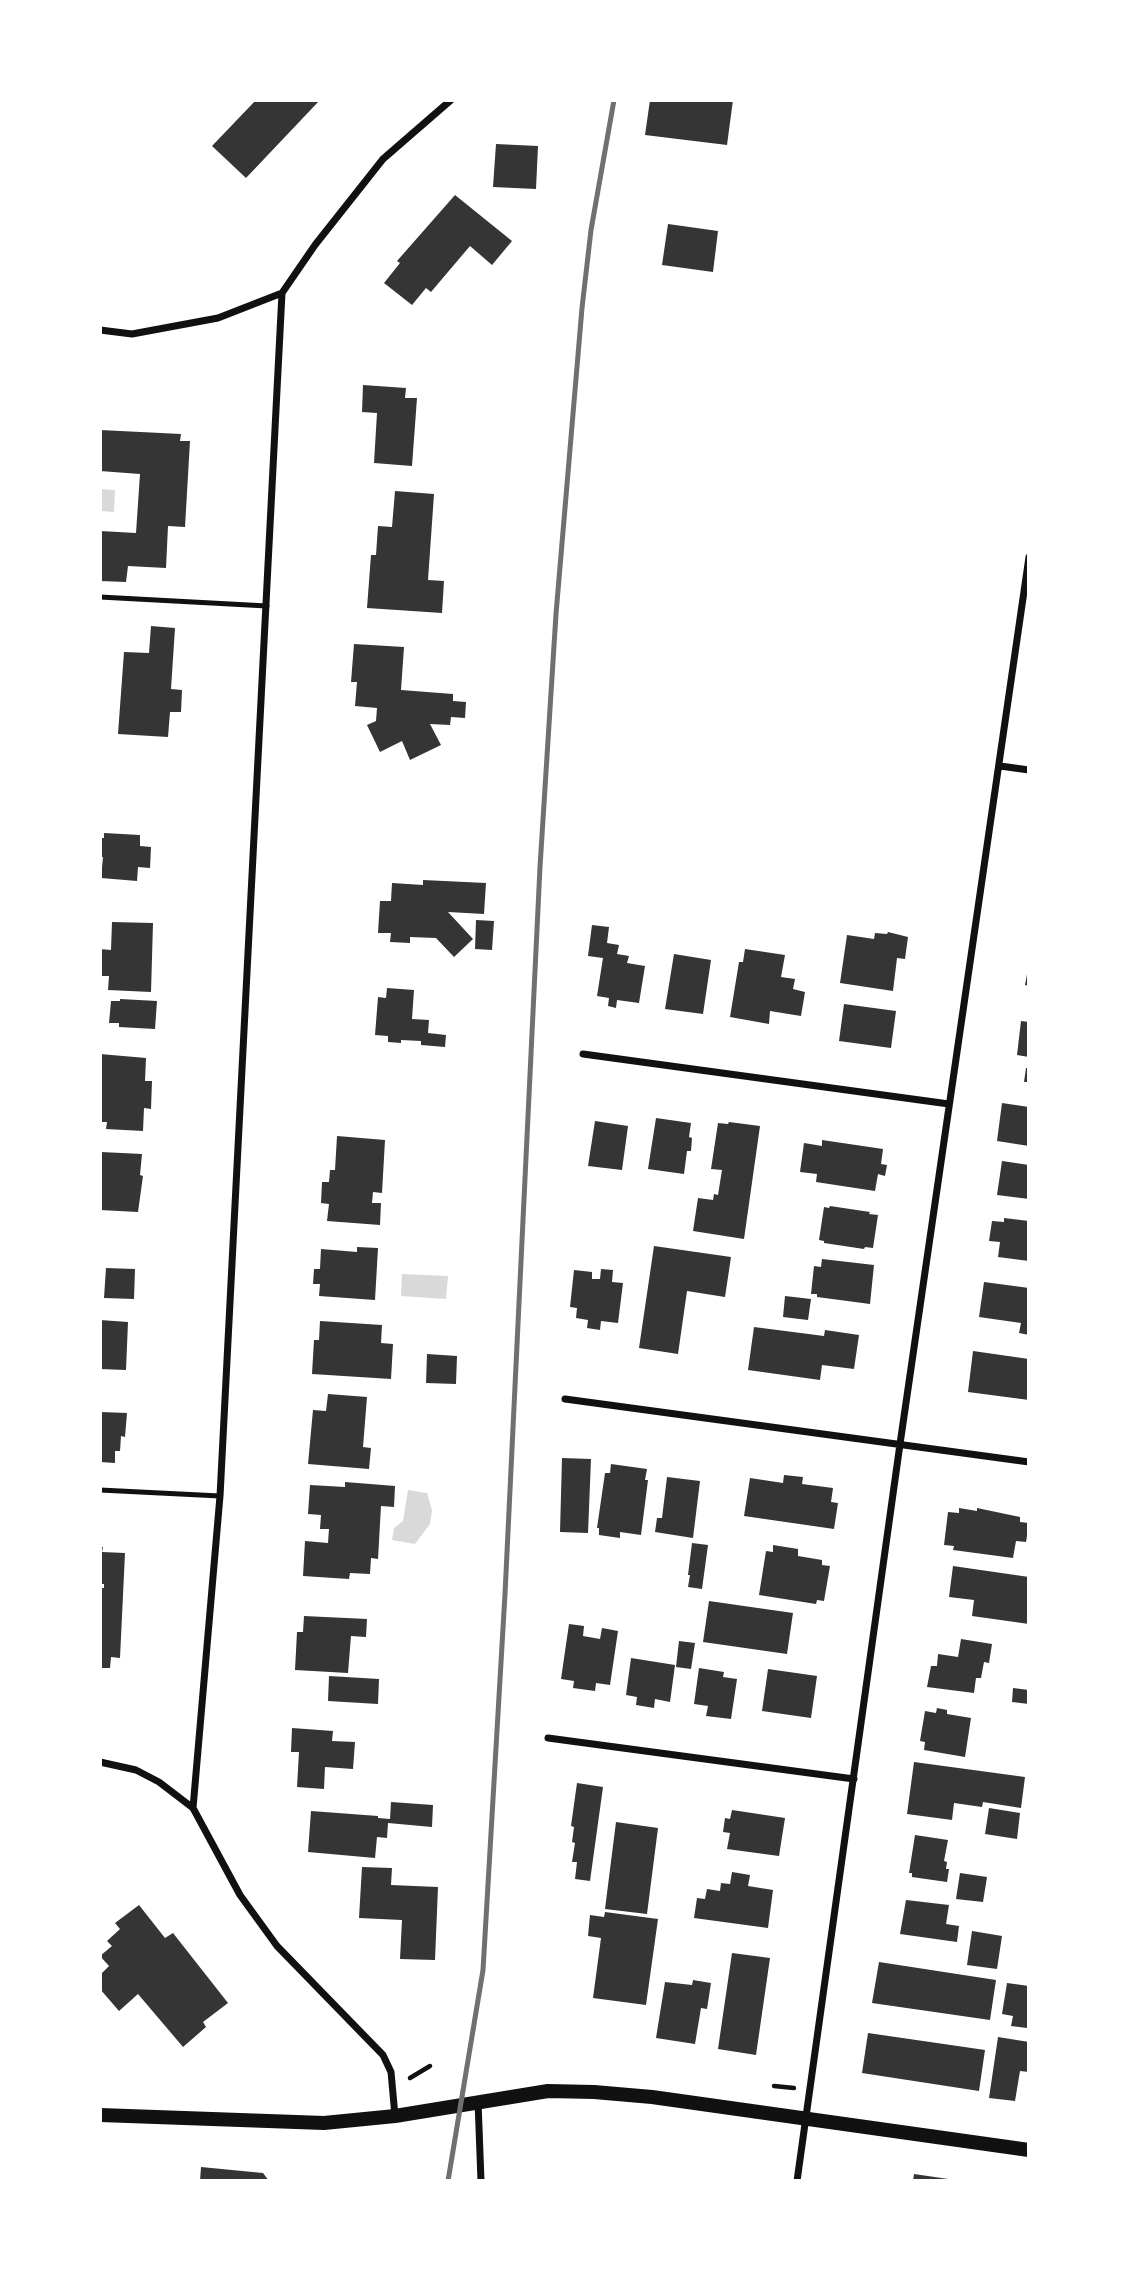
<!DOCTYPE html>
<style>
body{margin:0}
#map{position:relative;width:1129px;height:2281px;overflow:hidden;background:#fff;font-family:Signika,sans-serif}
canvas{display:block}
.frame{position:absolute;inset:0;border:102px solid #fff;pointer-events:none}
</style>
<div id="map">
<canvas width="1129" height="2281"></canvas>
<div class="frame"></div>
</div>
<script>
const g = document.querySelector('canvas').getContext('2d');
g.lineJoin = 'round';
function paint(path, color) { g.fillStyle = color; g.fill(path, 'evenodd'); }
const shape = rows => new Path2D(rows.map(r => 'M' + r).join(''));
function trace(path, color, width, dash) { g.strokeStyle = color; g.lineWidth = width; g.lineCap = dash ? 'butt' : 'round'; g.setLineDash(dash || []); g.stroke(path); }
const water = shape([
 [100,489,115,490,114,512,100,511],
 [402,1274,448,1276,446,1299,401,1296],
 [408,1490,427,1493,432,1510,430,1524,415,1544,392,1540,394,1528,403,1521]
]);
const building = shape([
 [256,100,320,100,246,178,212,146],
 [650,100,733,100,727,145,645,135],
 [496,144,538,146,536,189,493,187],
 [455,195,512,241,492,265,470,246,431,292,426,288,412,305,384,283,400,263,397,261],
 [668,224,718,231,713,272,662,265],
 [363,385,406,388,405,398,417,398,412,466,374,463,377,413,362,412],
 [100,430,181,434,180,441,190,441,185,527,168,526,166,568,128,566,126,582,100,581,100,531,136,533,140,474,100,471],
 [395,491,434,494,428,580,444,581,442,613,367,608,371,555,376,555,378,526,392,527],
 [151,626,175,628,171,689,182,690,181,712,170,712,168,737,118,734,124,652,149,653],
 [354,644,404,647,401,690,453,694,453,701,466,702,465,718,451,717,450,725,430,724,441,745,410,760,402,741,380,752,367,725,376,721,377,708,355,706,357,682,351,682],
 [104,833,140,835,140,846,151,847,150,868,138,867,137,881,101,878,103,857,100,857,100,838,104,838],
 [423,880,486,883,484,914,448,912,473,939,454,957,436,938,410,937,410,943,390,942,391,933,378,933,380,901,391,901,392,883,423,885],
 [476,920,494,921,492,950,475,949],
 [112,922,153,923,151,992,108,990,109,976,100,976,100,949,111,950],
 [592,925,609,927,607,943,619,945,617,954,629,956,627,963,645,966,639,1003,617,1000,616,1008,608,1006,609,998,597,996,603,958,588,956],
 [888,932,908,937,905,959,897,958,893,991,840,983,847,935,874,939,875,933,887,934],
 [745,949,785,955,781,977,795,979,793,989,805,992,801,1016,770,1011,769,1024,730,1017,739,962,743,962],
 [674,954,711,960,703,1014,665,1009],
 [1028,969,1029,969,1029,986,1025,985],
 [387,988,414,990,412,1019,429,1020,428,1033,446,1035,445,1047,421,1045,421,1041,401,1040,401,1043,388,1042,388,1036,375,1035,378,997,386,998],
 [120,999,157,1001,155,1029,119,1027,119,1023,109,1023,111,1001,120,1001],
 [844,1004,896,1011,891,1048,839,1041],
 [1021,1021,1029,1022,1029,1057,1017,1055],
 [100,1054,146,1058,145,1081,152,1081,151,1109,144,1108,143,1131,106,1129,107,1122,100,1122],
 [1026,1068,1029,1068,1029,1082,1024,1082],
 [1002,1103,1029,1107,1029,1146,997,1141],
 [656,1118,691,1123,689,1137,692,1138,691,1151,687,1151,684,1174,648,1169],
 [595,1121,628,1126,622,1170,588,1166],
 [729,1122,760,1126,744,1239,693,1231,698,1198,713,1200,714,1194,718,1195,722,1170,711,1169,718,1123,728,1124],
 [337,1136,385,1140,382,1193,373,1192,372,1203,381,1203,380,1225,327,1221,329,1204,321,1203,322,1182,329,1182,330,1170,335,1170],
 [822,1140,883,1149,881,1164,887,1165,885,1176,878,1174,875,1191,816,1182,817,1174,800,1172,804,1143,822,1146],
 [101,1152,142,1154,140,1175,143,1176,138,1212,100,1210],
 [1002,1161,1029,1165,1029,1199,997,1195],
 [830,1206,870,1212,869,1214,878,1215,873,1248,865,1247,864,1249,824,1243,824,1241,819,1240,824,1207,829,1208],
 [1004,1218,1029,1221,1029,1261,998,1257,1000,1242,989,1241,992,1221,1004,1222],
 [654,1246,731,1257,725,1297,687,1291,678,1354,639,1348],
 [357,1247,378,1248,375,1300,319,1296,320,1284,313,1284,314,1269,320,1269,321,1249,357,1252],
 [822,1259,874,1265,870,1304,817,1297,817,1294,811,1294,814,1266,821,1267],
 [106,1268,135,1269,134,1299,104,1298],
 [601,1269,613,1270,612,1282,623,1283,618,1323,601,1321,600,1330,587,1328,588,1320,576,1318,577,1308,570,1307,574,1270,592,1272,592,1279,600,1279],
 [984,1282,1029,1288,1029,1335,1019,1333,1021,1323,979,1317],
 [785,1296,811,1299,808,1320,783,1317],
 [100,1320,128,1322,126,1370,100,1369],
 [320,1321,382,1325,381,1343,393,1344,391,1379,312,1374,314,1340,319,1340],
 [754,1327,824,1336,825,1330,859,1335,854,1369,822,1365,820,1380,748,1370],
 [973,1351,1029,1359,1029,1400,968,1392],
 [427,1354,457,1356,456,1384,426,1383],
 [328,1394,367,1397,363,1447,371,1448,369,1469,308,1464,313,1410,326,1411],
 [100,1412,127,1413,125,1437,121,1436,120,1451,115,1451,115,1463,100,1462],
 [562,1458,591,1459,588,1533,560,1532],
 [611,1464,647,1469,645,1480,648,1480,641,1535,620,1532,620,1538,599,1535,599,1528,597,1528,605,1473,610,1473],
 [784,1475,803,1477,802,1484,833,1488,831,1502,838,1503,834,1529,744,1516,750,1478,783,1483],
 [667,1477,700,1481,693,1538,655,1532,657,1518,662,1518],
 [345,1482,395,1486,394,1507,381,1506,378,1559,371,1558,370,1574,350,1573,349,1579,303,1576,305,1541,328,1543,329,1529,320,1529,321,1515,308,1514,310,1485,345,1487],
 [959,1508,977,1511,977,1508,1020,1517,1020,1522,1029,1523,1026,1542,1016,1541,1013,1558,953,1550,954,1546,944,1545,948,1512,959,1513],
 [692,1543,708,1545,702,1589,688,1587,690,1575,688,1575],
 [773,1545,798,1549,798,1556,822,1560,822,1565,830,1566,824,1601,817,1600,816,1604,759,1595,766,1551,773,1552],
 [100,1547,103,1547,102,1552,125,1553,120,1658,111,1657,110,1668,100,1668,100,1588,104,1588,104,1584,100,1584],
 [953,1566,1029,1577,1029,1624,972,1616,974,1600,949,1597],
 [709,1601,793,1613,787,1654,703,1642],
 [304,1616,367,1619,366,1637,351,1636,348,1673,295,1670,297,1632,303,1632],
 [569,1624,584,1626,583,1636,600,1639,602,1628,618,1631,610,1685,596,1683,595,1691,573,1688,574,1681,561,1679],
 [961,1639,992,1644,989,1663,984,1662,981,1678,976,1678,974,1693,927,1687,931,1666,937,1666,938,1654,958,1657],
 [679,1641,695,1643,691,1669,676,1667],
 [631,1658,675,1665,670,1702,655,1699,654,1708,636,1705,637,1697,626,1695],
 [699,1668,724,1672,723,1677,737,1679,731,1719,706,1716,708,1706,694,1704],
 [768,1669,817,1676,811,1718,762,1711],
 [329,1676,379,1679,378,1704,328,1701],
 [1013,1688,1029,1690,1029,1704,1012,1702],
 [937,1708,947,1710,947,1714,971,1718,965,1757,924,1750,925,1742,920,1741,925,1711,936,1713],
 [292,1728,333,1731,332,1741,355,1742,353,1769,325,1767,324,1789,297,1787,299,1752,291,1752],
 [914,1762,1025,1777,1021,1808,983,1802,982,1807,954,1803,952,1820,907,1814],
 [577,1783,603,1787,590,1881,575,1879,577,1862,572,1862,575,1843,572,1842,574,1827,571,1826],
 [391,1802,433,1805,432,1827,388,1823,387,1838,377,1837,375,1858,308,1852,311,1811,378,1816,378,1818,390,1819],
 [989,1808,1020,1813,1017,1839,985,1834],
 [732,1810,785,1818,779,1856,727,1849,730,1833,723,1832,725,1818,730,1819],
 [616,1822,658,1828,647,1914,605,1909],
 [915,1835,948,1840,944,1861,947,1862,946,1869,949,1869,947,1882,912,1877,912,1873,909,1873],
 [362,1867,392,1868,391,1885,438,1887,435,1960,400,1959,402,1920,359,1918],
 [732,1872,750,1875,748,1886,773,1890,768,1928,694,1918,697,1898,705,1899,707,1889,720,1891,721,1883,730,1884],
 [960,1873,987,1877,983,1902,956,1899],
 [906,1900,949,1905,946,1924,959,1926,957,1942,900,1934],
 [139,1905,165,1938,173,1933,228,2003,203,2022,206,2027,183,2047,138,1994,119,2011,100,1989,100,1975,109,1966,100,1956,112,1946,107,1941,120,1929,115,1923],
 [605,1912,658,1919,646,2005,593,1998,601,1938,588,1936,590,1915,604,1917],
 [972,1931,1002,1936,997,1969,967,1965],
 [732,1953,770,1958,756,2055,718,2049],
 [879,1962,996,1980,990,2020,872,2003],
 [693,1980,711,1983,707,2009,701,2008,695,2044,656,2038,665,1982,692,1985],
 [1007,1983,1029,1986,1029,2024,1028,2024,1027,2028,1011,2026,1013,2016,1002,2014],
 [868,2033,985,2050,979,2091,862,2073],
 [998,2037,1029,2042,1029,2072,1020,2071,1015,2101,989,2098],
 [201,2167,263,2173,269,2181,200,2181],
 [914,2174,955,2180,955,2181,913,2181]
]);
const path = shape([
 [410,2078,430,2066],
 [774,2086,794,2088]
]);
const service = shape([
 [100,597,267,606],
 [100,1490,220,1496]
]);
const minor = shape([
 [100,330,132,334,218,318,282,293,315,245,383,159,451,100],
 [1000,766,1029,770],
 [583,1054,949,1104],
 [565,1399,1029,1462],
 [548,1738,854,1779],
 [100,1762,136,1770,159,1782,193,1808,240,1895,277,1946,383,2055,391,2072,395,2116],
 [193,1808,220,1496,282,293],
 [478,2101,481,2181],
 [797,2181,900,1444,1029,557]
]);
const secondary = shape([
 [100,2115,324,2123,395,2116,548,2091,594,2092,652,2097,1029,2150]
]);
const rail = shape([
 [448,2181,483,1970,505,1594,540,867,556,614,582,308,591,230,614,100]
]);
paint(water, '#d9d9d9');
paint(building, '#353535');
trace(path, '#111', 4.5);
trace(service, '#111', 5);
trace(minor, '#111', 7);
trace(secondary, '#111', 14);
trace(rail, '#707070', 5);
</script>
